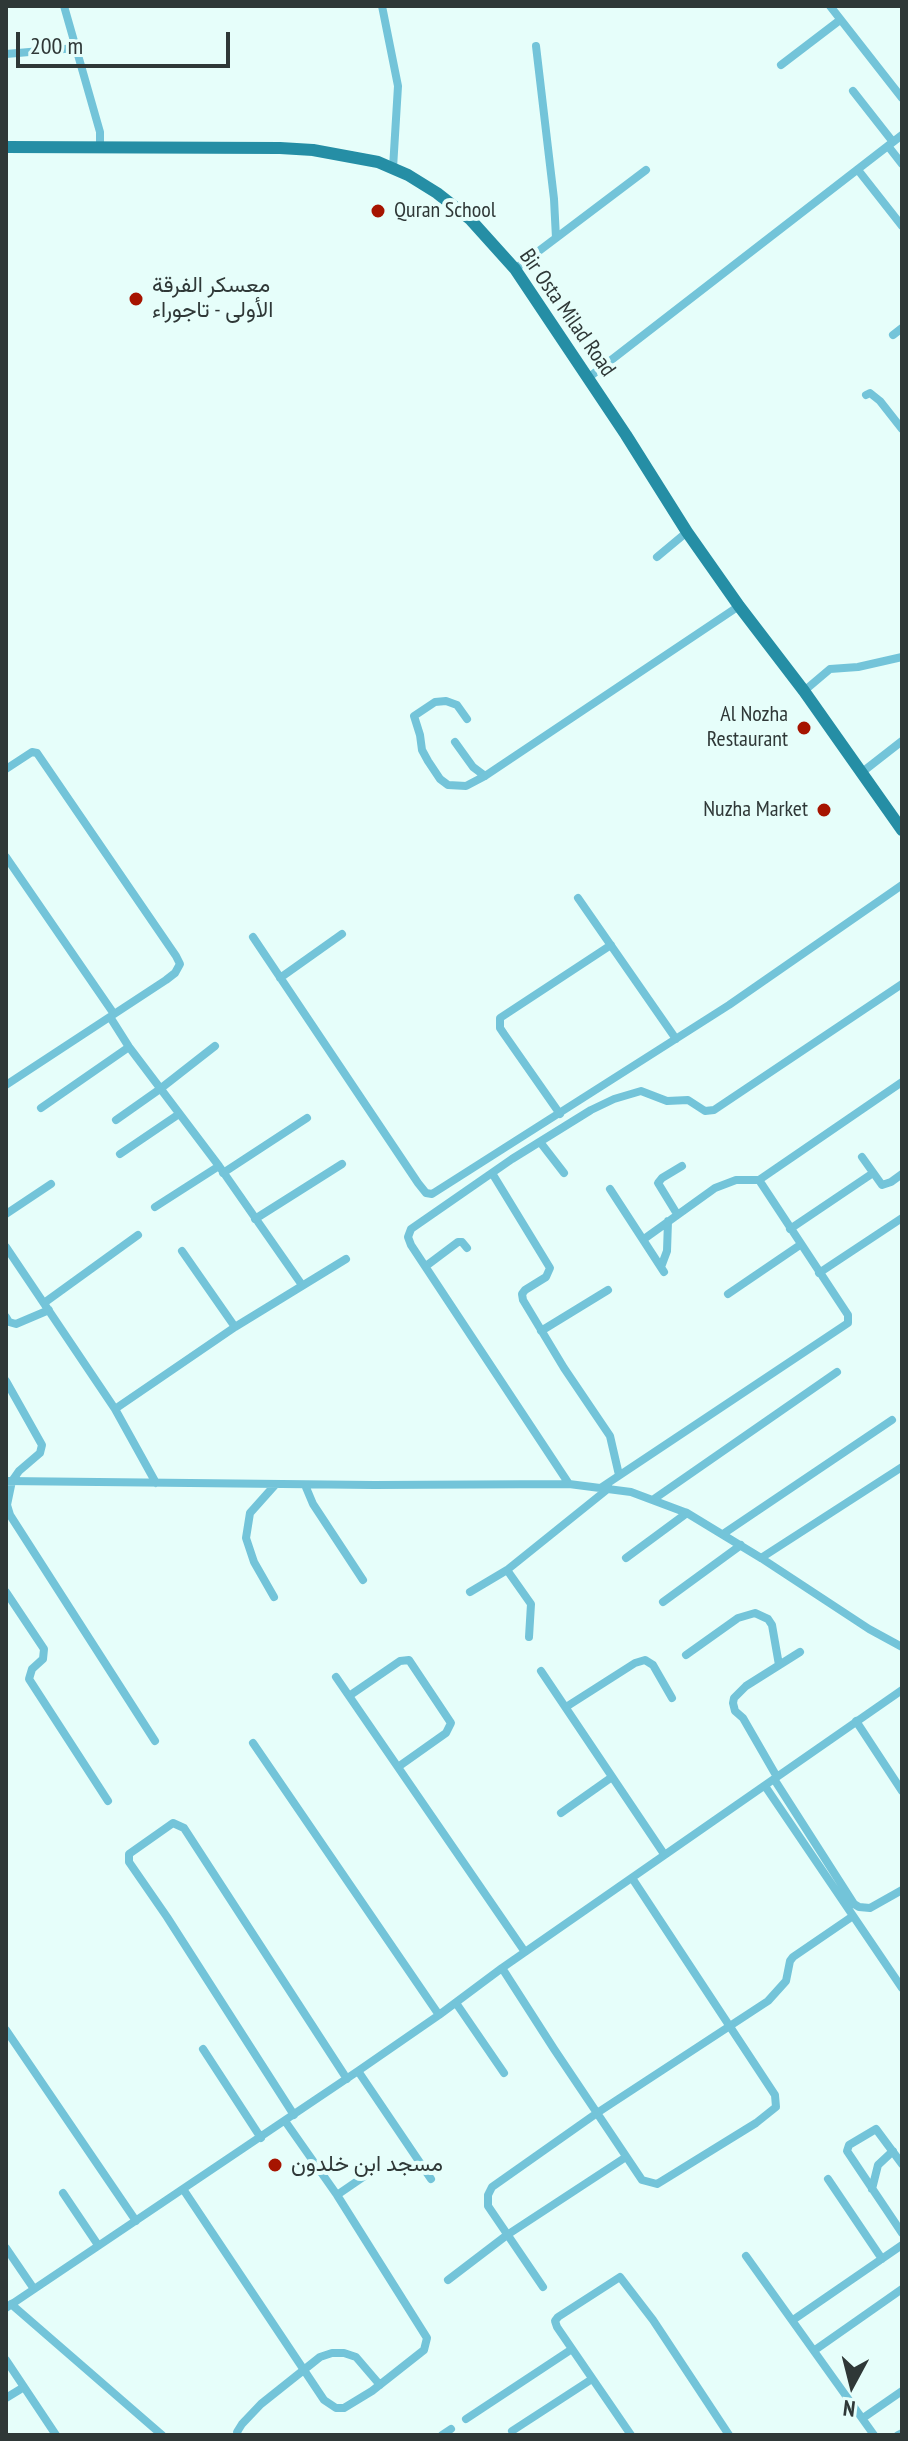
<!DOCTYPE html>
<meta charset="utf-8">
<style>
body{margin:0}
#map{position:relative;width:908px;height:2441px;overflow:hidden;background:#e6fefa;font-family:"PT Sans Narrow",sans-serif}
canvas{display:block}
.frame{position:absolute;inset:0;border:8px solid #2f3837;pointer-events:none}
.north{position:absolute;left:812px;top:2345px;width:80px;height:80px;-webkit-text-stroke:6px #e6fefa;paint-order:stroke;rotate:187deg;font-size:22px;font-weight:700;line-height:32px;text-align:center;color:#2f3837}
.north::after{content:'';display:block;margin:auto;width:28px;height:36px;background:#2f3837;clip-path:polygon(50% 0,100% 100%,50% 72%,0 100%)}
.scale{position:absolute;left:16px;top:32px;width:214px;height:36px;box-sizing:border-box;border:4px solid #2f3837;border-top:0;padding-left:10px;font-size:24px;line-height:28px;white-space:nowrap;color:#2f3837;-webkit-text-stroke:6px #e6fefa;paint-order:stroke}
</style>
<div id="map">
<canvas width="908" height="2441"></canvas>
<div class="frame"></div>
<div class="north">N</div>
<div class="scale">200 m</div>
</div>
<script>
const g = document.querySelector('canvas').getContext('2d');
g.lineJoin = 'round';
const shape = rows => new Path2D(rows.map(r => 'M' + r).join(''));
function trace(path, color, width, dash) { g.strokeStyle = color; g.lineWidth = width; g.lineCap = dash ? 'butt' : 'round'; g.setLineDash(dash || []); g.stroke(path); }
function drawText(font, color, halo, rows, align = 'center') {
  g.font = font + ' "PT Sans Narrow",Vazirmatn,sans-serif'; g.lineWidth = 8; g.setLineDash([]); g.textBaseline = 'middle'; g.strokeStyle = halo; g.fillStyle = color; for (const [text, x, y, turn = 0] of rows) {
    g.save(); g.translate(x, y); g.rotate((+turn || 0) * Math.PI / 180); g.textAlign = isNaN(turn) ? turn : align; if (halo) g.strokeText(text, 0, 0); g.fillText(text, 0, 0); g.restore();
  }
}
const minor = shape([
 [64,6,100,132,100,149],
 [382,6,398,86,393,168],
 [830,6,902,98],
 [536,46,554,199,556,238],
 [6,54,76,48],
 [781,65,840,20],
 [853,91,893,142],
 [888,146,902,164],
 [858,170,902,226],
 [515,269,646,170],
 [893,335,902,328],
 [588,378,902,135],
 [866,395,870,393,880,401,902,429],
 [657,557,687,532],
 [804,691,830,669,858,667,902,657],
 [467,719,457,705,446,701,435,702,414,716,420,735,422,750,428,761,440,779,448,785,466,786,485,776,739,606],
 [455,742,473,767,485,776],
 [6,769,32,752,37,753,176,956,180,964,175,973,166,980,6,1085],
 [861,773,902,741],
 [6,857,114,1014],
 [578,898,676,1039],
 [253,937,418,1183,426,1193,432,1194,729,1005,902,885],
 [280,978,342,934],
 [110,1017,129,1047,219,1166,302,1285],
 [41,1108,129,1047],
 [560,1114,504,1034,500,1028,500,1018,611,945],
 [116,1120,160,1089,215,1046],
 [540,1142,564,1173],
 [120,1154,179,1114],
 [862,1157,882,1185,891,1182,902,1174],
 [223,1173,307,1118],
 [492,1173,550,1268,546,1277,525,1290,522,1294,523,1300,564,1368,610,1436,619,1475],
 [610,1189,664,1272],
 [155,1207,219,1166],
 [6,1214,51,1184],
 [677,1214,658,1183,662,1178,682,1166],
 [255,1219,342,1164],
 [790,1229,873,1173],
 [644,1239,715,1188,736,1180,759,1180],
 [6,1247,115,1409,156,1483],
 [182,1251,235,1327],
 [426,1266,458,1242,462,1242,467,1248],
 [661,1267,667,1251,668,1221],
 [819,1273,902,1218],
 [728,1294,800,1245],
 [44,1303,138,1235],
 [6,1317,9,1322,16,1324,49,1310],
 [541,1331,608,1290],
 [6,1381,42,1445,40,1453,19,1471,12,1481,7,1505,10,1515,155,1741],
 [115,1409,235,1327,346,1259],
 [6,1481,374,1485,569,1484,631,1492,687,1513,761,1558,869,1629,902,1647],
 [569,1484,411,1245,408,1237,411,1229,512,1159,591,1110,614,1099,641,1091,667,1101,688,1100,705,1111,714,1110,902,984],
 [305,1485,313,1504,363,1580],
 [602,1487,848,1323,848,1315,759,1180,902,1082],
 [654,1499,837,1372],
 [723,1534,892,1420],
 [626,1558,687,1513],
 [761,1558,902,1467],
 [507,1570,531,1604,529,1637],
 [6,1592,44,1649,43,1659,32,1669,29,1679,108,1801],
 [470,1592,507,1570,609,1488],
 [274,1597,254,1562,246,1538,250,1513,275,1485],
 [663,1602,741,1545],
 [686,1655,738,1618,755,1613,768,1619,772,1625,779,1665],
 [541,1671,664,1854],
 [336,1677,525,1952],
 [349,1696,400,1661,409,1660,451,1723,446,1733,398,1767],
 [566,1707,635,1663,645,1660,653,1665,672,1698],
 [856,1721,902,1791],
 [253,1743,439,2015],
 [777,1777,743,1718,735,1711,733,1703,734,1698,746,1686,800,1652],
 [774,1779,854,1904,859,1907,870,1908,902,1890],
 [765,1786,902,1988],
 [561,1813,612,1777],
 [502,1968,554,2049,642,2180,657,2184,662,2181,756,2123,776,2107,775,2095,632,1878],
 [456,2003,504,2073],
 [6,2030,136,2221],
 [203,2049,261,2138],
 [358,2071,431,2179],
 [294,2115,167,1917,129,1862,129,1854,173,1823,184,1828,347,2079],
 [902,2164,876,2129,849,2145,847,2151,902,2233],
 [828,2179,882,2259],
 [183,2189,324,2400,336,2408,344,2408,372,2391,424,2350,427,2338,337,2195,285,2121],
 [872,2189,878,2165,893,2151],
 [63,2193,98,2245],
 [337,2195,372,2171],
 [6,2248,34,2289],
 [746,2256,874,2435],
 [448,2280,507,2235,626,2157],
 [543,2287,488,2206,488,2195,492,2187,597,2113,768,2001,786,1981,790,1961,793,1957,853,1916],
 [11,2304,162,2435],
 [6,2308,358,2071,439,2015,502,1968,902,1690],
 [793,2320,902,2245],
 [815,2350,902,2289],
 [6,2360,56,2435],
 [6,2398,24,2387],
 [863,2418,902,2391],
 [466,2419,572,2349],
 [512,2431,592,2379],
 [238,2435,237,2432,242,2424,261,2404,320,2357,332,2353,344,2353,356,2357,380,2385],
 [442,2435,451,2429],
 [631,2435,557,2327,555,2321,558,2317,620,2277,653,2320,729,2435],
 [898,2435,902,2433]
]);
const primary = shape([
 [6,147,280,148,313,150,378,162,408,175,437,193,470,219,515,269,626,435,687,532,739,606,804,691,902,830]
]);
const markers = [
 [378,211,8,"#a61400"],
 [136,299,8,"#a61400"],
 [804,728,8,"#a61400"],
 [824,810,8,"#a61400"],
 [275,2165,8,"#a61400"]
];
const poiNames = [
 ["Quran School",394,211],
 ["معسكر الفرقة",152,286],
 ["الأولى - تاجوراء",152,311],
 ["Al Nozha",788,715,"right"],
 ["Restaurant",788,740,"right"],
 ["Nuzha Market",808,810,"right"],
 ["مسجد ابن خلدون",291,2165]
];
const streetNames = [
 ["Bir Osta Milad Road",567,313,55]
];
trace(minor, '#73c4d9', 8);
trace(primary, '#258ea5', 12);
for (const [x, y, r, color] of markers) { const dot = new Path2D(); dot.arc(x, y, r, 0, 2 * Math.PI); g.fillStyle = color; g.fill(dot); trace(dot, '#e6fefa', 3); }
drawText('22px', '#2f3837', '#e6fefa', poiNames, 'left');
drawText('22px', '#2f3837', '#e6fefa', streetNames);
</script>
